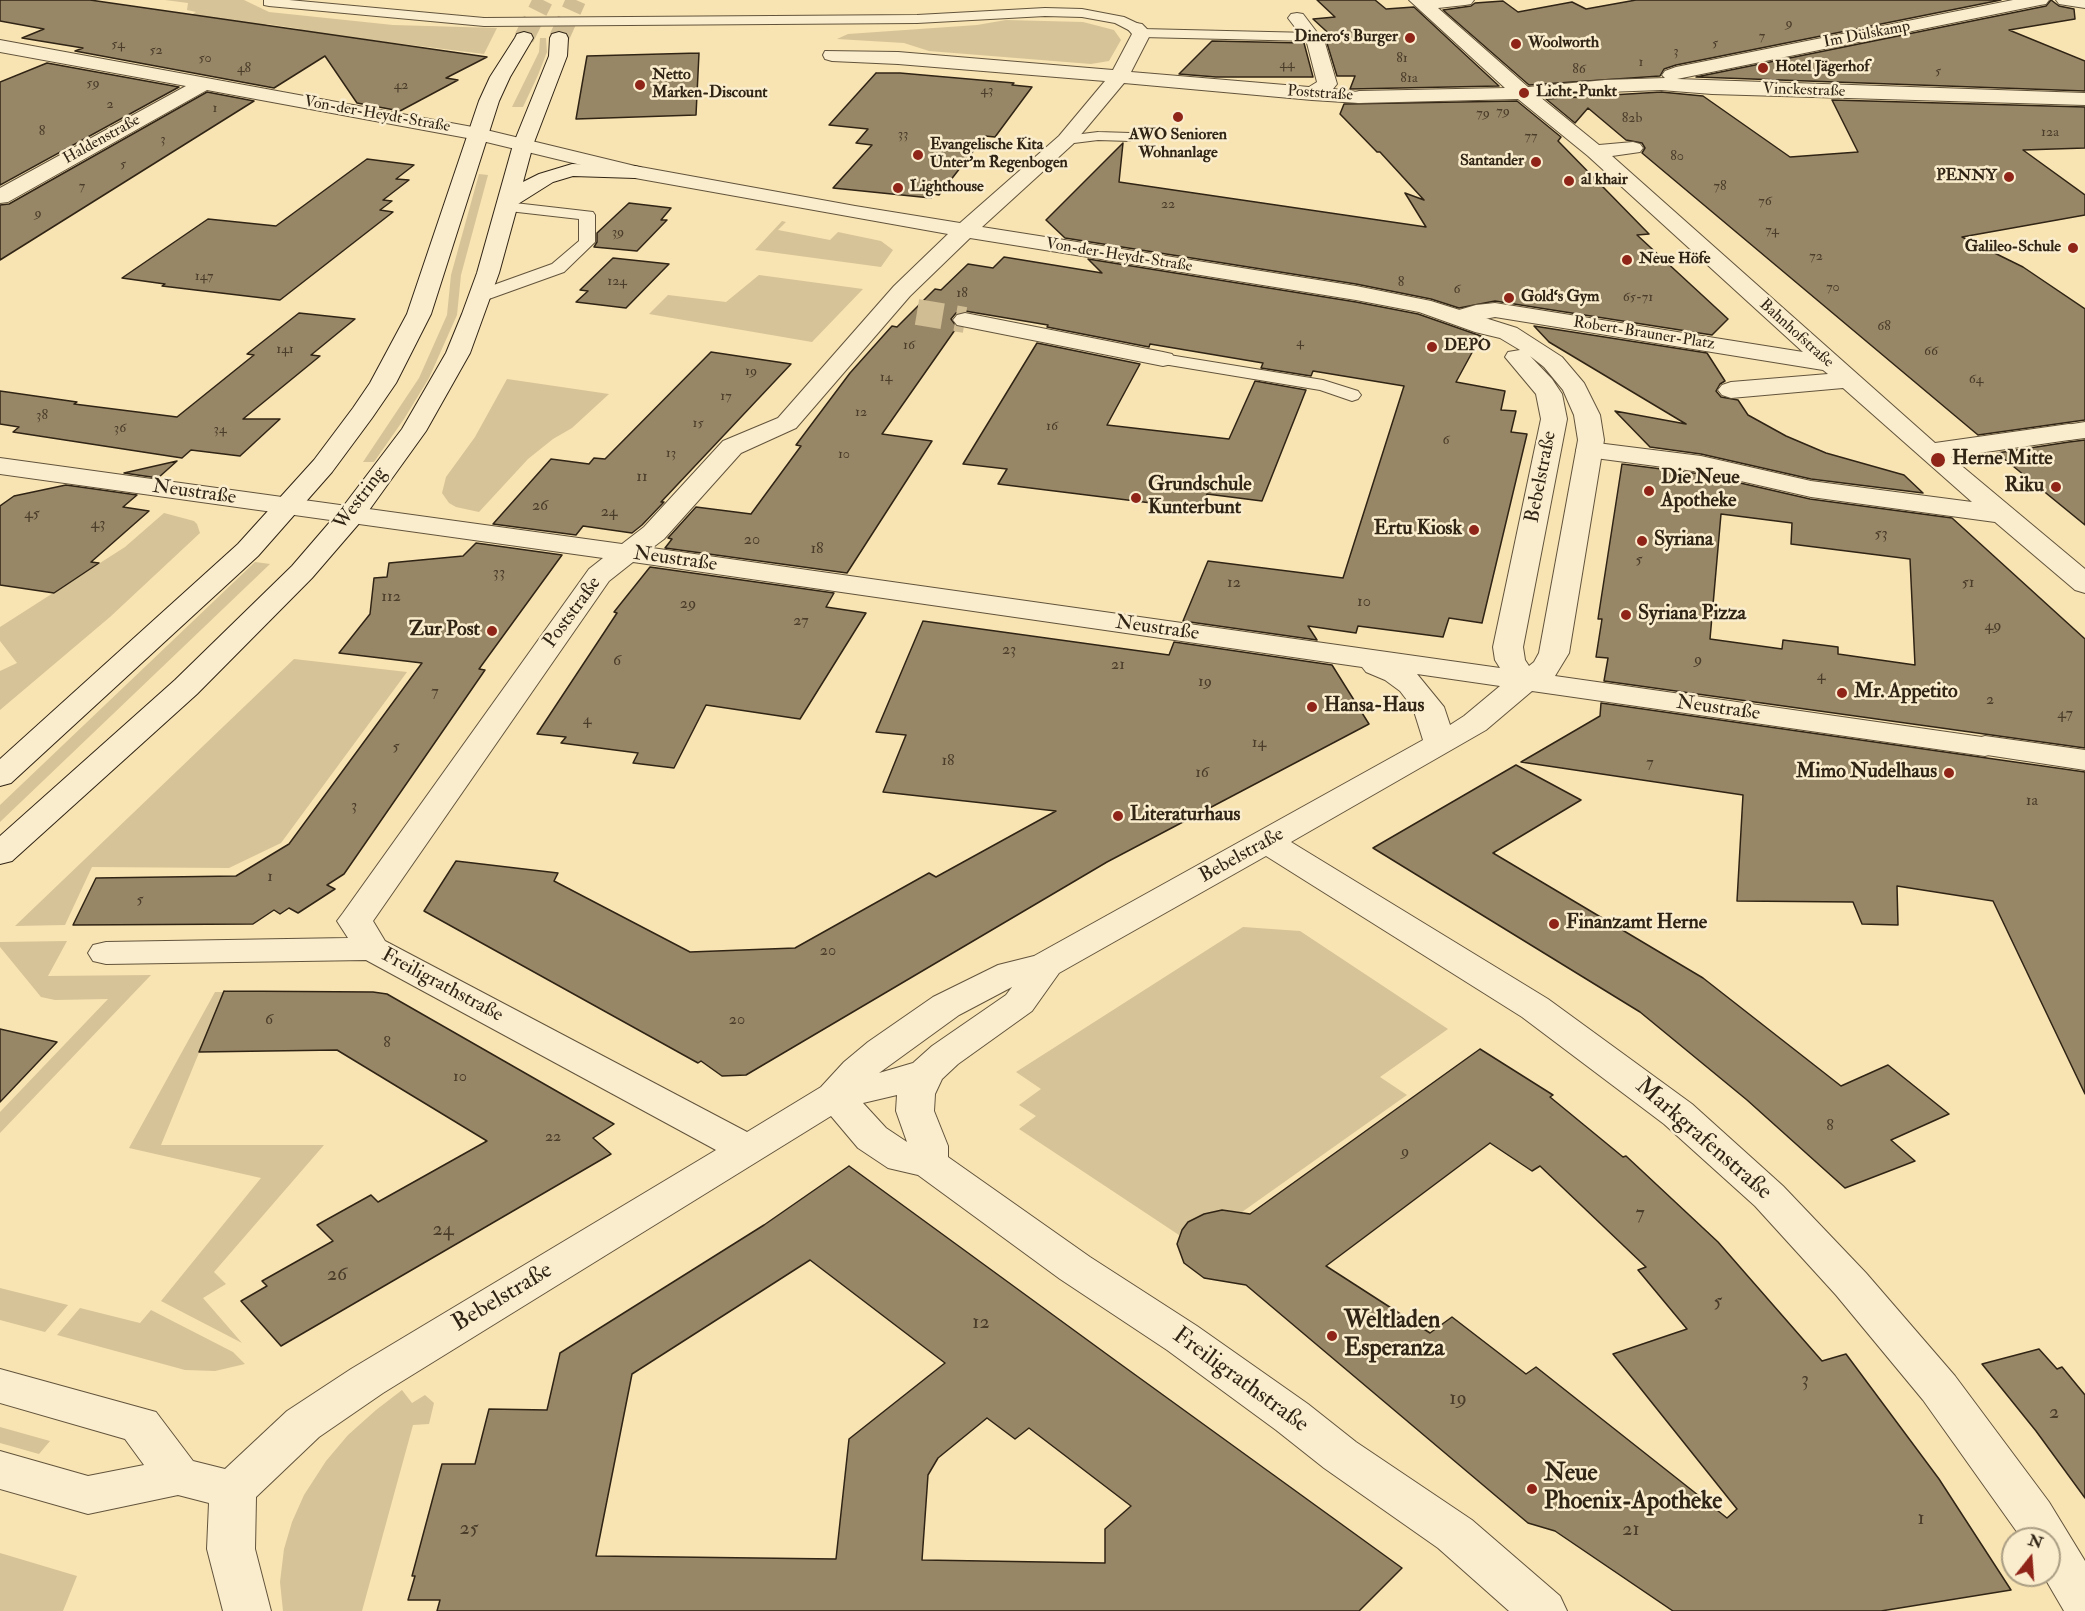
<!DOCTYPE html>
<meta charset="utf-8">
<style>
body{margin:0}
#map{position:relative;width:2085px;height:1611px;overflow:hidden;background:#f8e3b2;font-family:"IM FELL Double Pica",serif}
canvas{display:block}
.north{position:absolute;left:2001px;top:1527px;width:60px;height:60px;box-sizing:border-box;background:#faedcd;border:2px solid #a99d83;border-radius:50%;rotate:17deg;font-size:16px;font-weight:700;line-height:24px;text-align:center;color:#302415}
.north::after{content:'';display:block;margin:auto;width:21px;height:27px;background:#8f2418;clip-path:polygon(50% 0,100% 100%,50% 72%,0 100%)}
</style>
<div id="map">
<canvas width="2085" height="1611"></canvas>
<div class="north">N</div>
</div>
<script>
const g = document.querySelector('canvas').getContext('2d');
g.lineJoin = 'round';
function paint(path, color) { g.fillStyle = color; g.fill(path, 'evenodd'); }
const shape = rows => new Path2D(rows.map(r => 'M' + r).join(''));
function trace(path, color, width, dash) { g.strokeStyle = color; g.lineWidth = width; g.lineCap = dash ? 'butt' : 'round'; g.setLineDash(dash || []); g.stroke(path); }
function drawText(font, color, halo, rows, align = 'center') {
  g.font = font + ' "IM FELL Double Pica",serif'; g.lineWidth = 5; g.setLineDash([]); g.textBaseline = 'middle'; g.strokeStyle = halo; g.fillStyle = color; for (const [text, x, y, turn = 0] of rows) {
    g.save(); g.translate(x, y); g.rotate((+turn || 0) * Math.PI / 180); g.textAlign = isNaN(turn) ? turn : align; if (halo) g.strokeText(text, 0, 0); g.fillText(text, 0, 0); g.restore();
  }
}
const green = shape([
 [165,0,244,0,269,12,393,25,497,28,484,54,297,31,300,29,267,24,262,26,191,15,196,12,187,10,188,3],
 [1006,20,1083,22,1114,30,1121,40,1109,61,1091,64,929,51,904,43,837,39,848,34,977,25],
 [540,38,546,38,547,52,538,75,523,107,512,107,539,52],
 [479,174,488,175,461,275,457,315,429,378,404,419,374,462,363,462,419,378,447,315,451,275],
 [782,221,786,222,778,230,830,240,838,232,881,241,893,250,881,267,755,250],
 [759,275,863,289,812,342,649,314,668,295,726,302],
 [507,379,609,394,572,428,553,439,528,459,479,512,456,507,449,503,442,493,446,477,475,437],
 [164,513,194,521,197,524,200,533,110,617,0,710,0,671,17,663,0,641,0,627,125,547],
 [255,562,270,564,0,822,0,805],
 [294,659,407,672,281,843,229,868,92,867,65,925,15,926],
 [1243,927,1300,931,1448,1029,1380,1077,1407,1095,1242,1212,1222,1210,1204,1214,1188,1222,1179,1235,1019,1129,1036,1116,1019,1105,1041,1089,1016,1072],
 [67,941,48,976,151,975,0,1133,0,1112,108,999,55,1000,41,997,0,947,0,942],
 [215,992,224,992,161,1145,324,1145,214,1272,226,1284,203,1298,242,1343,161,1301,261,1178,129,1148],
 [0,1288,68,1305,45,1332,0,1320],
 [80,1308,140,1323,151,1310,233,1352,245,1364,215,1371,185,1370,57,1335],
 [402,1390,412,1403,425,1395,434,1403,429,1424,413,1425,362,1611,283,1611,280,1582,284,1549,292,1522,304,1495,326,1461,348,1435,376,1410],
 [0,1427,50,1441,39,1454,0,1443],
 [0,1553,77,1576,63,1611,0,1611]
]);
const building = shape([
 [0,0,90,0,487,57,446,78,458,80,400,111,357,103,325,56,274,88,75,51,83,48,22,38,44,29,0,21,0,0],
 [1317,0,1375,0,1386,9,1414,7,1499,86,1350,89,1355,76,1337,76,1326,40,1337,41,1313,19,1335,17,1317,0],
 [1636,0,2001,0,1676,65,1664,69,1660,76,1529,85,1443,10,1471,6,1475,3,1503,1,1518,12,1572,2,1586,9,1636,0],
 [2051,0,2059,6,2074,9,2075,19,2009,30,2085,61,2085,91,1696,77,2046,6,2051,0],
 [1212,41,1304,43,1313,77,1216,77,1179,74,1212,41],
 [699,53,696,115,576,119,587,56,699,53],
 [47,63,179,87,0,185,0,82,47,63],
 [876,73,900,73,1014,83,1012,85,1032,87,995,137,985,136,939,195,934,194,931,198,833,188,872,145,856,143,868,129,829,125,876,73],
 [207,92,254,101,0,260,0,205,9,204,207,92],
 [1661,92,1703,96,1790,157,1858,152,1832,100,2085,107,2085,148,2023,150,2085,195,2085,215,1962,237,2023,267,2085,309,2085,420,1978,435,1642,153,1645,148,1642,143,1626,140,1588,108,1575,123,1546,99,1661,92],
 [1517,101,1561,137,1558,141,1649,234,1637,235,1728,319,1712,335,1495,301,1459,308,1431,299,1356,284,1065,238,1046,220,1123,143,1119,182,1426,227,1405,193,1424,200,1380,152,1377,152,1340,114,1344,104,1517,101],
 [367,159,414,165,396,179,409,180,383,200,392,201,380,210,393,212,280,300,162,286,165,284,122,278,208,219,276,226,367,159],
 [629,203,671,208,661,220,667,220,637,251,594,247,597,242,597,233,629,203],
 [1004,257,1102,273,1088,259,1356,302,1418,314,1481,336,1456,382,1505,391,1501,410,1516,411,1511,432,1527,434,1482,623,1449,618,1443,637,1358,626,1356,633,1308,626,1317,640,1183,621,1208,561,1343,578,1404,386,1313,371,1311,376,1261,368,1263,363,1150,344,1149,347,1047,327,1048,325,965,311,956,313,951,319,957,327,882,434,932,441,847,573,665,548,672,539,668,538,696,507,751,514,801,446,796,445,850,373,892,326,897,327,935,289,941,290,968,264,993,268,1004,257],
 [613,258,669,264,626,308,576,302,588,291,580,290,613,258],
 [299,313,355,319,311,355,320,356,243,419,280,419,240,456,191,450,182,458,13,432,19,427,0,424,0,391,77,402,74,404,177,417,254,355,247,354,299,313],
 [1534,326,1707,353,1725,381,1720,384,1716,391,1721,397,1738,400,1748,415,1786,436,1826,453,1904,475,1923,493,1811,479,1701,454,1650,447,1615,411,1686,424,1549,342,1534,326],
 [1037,343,1140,364,1107,425,1229,439,1255,381,1306,390,1262,501,1207,494,1200,509,998,484,1007,469,963,464,1037,343],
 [711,352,791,364,661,502,664,502,642,525,632,533,583,526,576,535,493,524,551,459,589,464,594,458,605,459,711,352],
 [2085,440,2085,525,1997,453,2069,442,2085,440],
 [177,461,158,478,124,473,177,461],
 [1622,464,1701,474,1810,499,1952,518,2085,639,2085,748,1604,681,1608,658,1596,657,1602,619,1598,619,1622,464],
 [1721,514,1792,523,1791,544,1910,559,1915,665,1838,654,1838,647,1783,640,1782,649,1710,639,1721,514],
 [66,485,137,495,123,507,149,511,91,562,99,563,54,593,0,585,0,506,14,496,66,485],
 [476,543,562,555,479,669,485,670,344,874,327,885,335,889,298,913,289,908,280,914,274,910,253,924,73,925,96,878,236,876,289,844,422,663,339,653,370,614,374,578,387,577,389,563,463,556,476,543],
 [650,567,834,593,826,607,866,613,800,719,706,705,674,768,633,763,638,753,561,743,566,737,537,734,617,613,614,612,650,567],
 [923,621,1169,655,1174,642,1332,665,1369,724,1107,862,746,1075,722,1076,701,1061,698,1063,424,911,456,861,558,873,554,881,690,952,795,948,929,873,936,877,1056,811,883,792,906,735,876,732,923,621],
 [1601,703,2085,772,2085,1094,1993,901,1897,886,1898,925,1862,924,1853,902,1737,901,1743,795,1521,762,1600,716,1601,703],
 [1516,765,1581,800,1493,853,1703,978,1841,1086,1888,1065,1949,1114,1891,1140,1915,1161,1845,1188,1747,1100,1640,1012,1373,848,1516,765],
 [224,991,373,992,387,994,614,1124,593,1138,611,1154,281,1346,241,1301,267,1286,262,1281,333,1241,317,1225,371,1195,378,1202,487,1141,337,1050,199,1052,224,991],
 [0,1029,57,1042,0,1102,0,1029],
 [1480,1049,1553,1095,1550,1097,1623,1157,1626,1156,1718,1242,1822,1361,1846,1354,1939,1479,2011,1590,1881,1611,1673,1611,1555,1531,1528,1523,1246,1285,1204,1278,1184,1263,1177,1244,1182,1230,1188,1222,1204,1214,1222,1210,1250,1214,1480,1049],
 [1490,1143,1532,1171,1540,1166,1646,1267,1638,1270,1687,1329,1613,1354,1737,1509,1727,1518,1536,1367,1526,1374,1452,1317,1430,1333,1326,1266,1490,1143],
 [849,1166,1112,1358,1402,1568,1359,1611,437,1611,440,1600,408,1600,415,1576,412,1576,442,1464,475,1464,489,1409,547,1410,560,1353,764,1225,849,1166],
 [810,1260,945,1363,849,1439,836,1559,596,1556,632,1374,810,1260],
 [987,1418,1015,1439,1029,1428,1131,1506,1105,1529,1105,1563,922,1560,928,1475,938,1458,987,1418],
 [2039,1349,2057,1369,2062,1367,2085,1395,2085,1498,2036,1431,1982,1364,2039,1349]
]);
const minorTunnel = shape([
 [917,312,965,320]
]);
const secondaryTunnel = shape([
 [524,38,543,0],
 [559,38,576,0]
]);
const service = shape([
 [264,0,289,0,484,18,917,15,1045,8,1082,9,1124,17,1141,25,1142,29,1311,33,1318,37,1311,41,1142,37,1115,23,1082,17,1045,16,917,23,484,26,269,6,264,5,264,0],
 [1098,132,1130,133,1137,137,1130,141,1098,140,1066,144,1059,140,1066,136,1098,132],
 [506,202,593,212,595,215,595,242,564,272,486,300,474,300,472,296,474,292,552,264,579,241,579,219,500,210,498,207,506,202],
 [1163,354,1323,380,1358,391,1361,395,1358,399,1352,401,1320,390,1157,363,1154,359,1157,355,1163,354]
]);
const pedestrian = shape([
 [1409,0,1474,0,1471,4,1465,5,1438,8,1528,87,1606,80,1613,82,1616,86,1613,90,1606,92,1540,97,1599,145,1633,142,1640,144,1643,148,1640,152,1612,156,1935,443,2069,424,2078,426,2082,432,2078,438,2069,440,1951,457,2085,569,2085,593,2075,590,1995,522,1811,497,1701,472,1580,456,1576,450,1580,444,1589,442,1701,456,1811,481,1972,502,1843,388,1731,398,1722,395,1718,390,1722,385,1731,382,1828,374,1823,370,1495,317,1460,324,1452,322,1448,317,1452,312,1476,305,1495,303,1803,352,1588,156,1518,99,1359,103,1352,101,1349,97,1352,93,1359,91,1505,88,1409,0],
 [1985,736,2085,750,2085,770,1974,753,1969,746,1974,739,1985,736]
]);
const minor = shape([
 [2013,0,2049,0,2046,4,2040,5,1677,79,2085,93,2085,105,1712,94,1661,90,1606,92,1599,90,1596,86,1599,82,1606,80,1665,78,1662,75,1665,71,1676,67,2013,0],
 [2056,0,2085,0,2085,8,2059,4,2056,0],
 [1297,13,1303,14,1325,43,1337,84,1333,89,1366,93,1369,97,1366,101,1359,103,1312,100,1124,83,1073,144,982,227,1356,286,1431,301,1517,328,1562,357,1584,383,1600,415,1604,440,1569,653,1555,676,1996,739,2001,746,1996,753,1985,756,1532,691,1486,730,1291,842,1548,999,1692,1104,1783,1186,1866,1273,1955,1376,2049,1502,2085,1561,2085,1611,2064,1611,2043,1575,2049,1575,2049,1539,2022,1539,1923,1400,1836,1295,1755,1206,1664,1124,1522,1017,1266,856,1059,973,1032,1011,958,1064,942,1079,935,1094,934,1111,948,1146,948,1157,1090,1257,1197,1326,1308,1404,1356,1442,1472,1520,1560,1596,1567,1611,1509,1611,1438,1548,1324,1468,1276,1430,1167,1350,1060,1279,918,1175,888,1168,858,1148,831,1116,383,1393,319,1437,256,1497,255,1549,271,1611,223,1611,207,1549,209,1503,178,1495,88,1514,0,1489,0,1451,88,1476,144,1465,125,1439,0,1403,0,1369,156,1412,193,1461,225,1469,287,1411,351,1369,716,1150,366,960,106,964,93,961,88,953,93,945,106,942,348,938,337,921,343,913,589,569,603,558,0,474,0,458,622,544,644,527,723,441,778,418,894,286,948,234,635,178,478,140,207,90,8,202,0,203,0,188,186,86,0,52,0,40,478,128,635,166,855,206,960,223,1059,136,1105,81,898,64,832,61,825,59,823,55,825,51,898,52,1113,70,1132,34,1127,28,1130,24,1136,23,1142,24,1151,33,1131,72,1309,87,1317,82,1307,43,1288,18,1291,14,1297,13],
 [970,238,1356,300,1419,312,1475,332,1500,338,1520,350,1508,352,1505,357,1536,394,1541,419,1493,647,1495,660,1500,668,652,548,664,539,741,453,796,428,910,296,970,238],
 [1530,356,1544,367,1563,390,1574,415,1578,440,1539,653,1534,662,1529,666,1525,660,1523,647,1567,419,1562,394,1552,379,1530,356],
 [633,562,1362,667,1366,672,1385,680,1400,691,1413,708,1423,740,1034,956,998,965,933,997,868,1042,844,1062,821,1087,747,1132,385,941,373,921,609,581,633,562],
 [1417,674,1500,686,1464,716,1450,725,1444,707,1417,674],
 [1012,987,1006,995,932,1046,913,1063,879,1073,959,1015,1012,987],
 [897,1095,896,1111,907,1142,886,1128,863,1103,897,1095],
 [965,313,1163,352,1172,354,1175,359,1172,364,1163,366,957,325,953,320,957,315,965,313],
 [2085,422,2085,438,2069,440,2060,438,2056,432,2060,426,2085,422]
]);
const secondary = shape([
 [524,32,531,34,533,38,510,77,499,101,431,314,396,383,372,418,332,472,258,556,11,783,0,786,0,759,238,544,314,460,353,408,370,383,407,314,479,101,490,77,515,38,517,34,524,32],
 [559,32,566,34,568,38,567,56,533,145,523,182,539,174,572,164,635,166,642,168,646,172,642,176,635,178,573,176,553,182,518,204,499,273,470,353,426,431,362,520,312,578,197,694,12,861,0,864,0,836,175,680,292,566,342,508,402,429,446,353,462,314,477,273,513,145,549,56,550,38,552,34,559,32]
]);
const markers = [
 [1410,38,6,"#8f2418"],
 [1516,44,6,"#8f2418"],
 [1763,68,6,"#8f2418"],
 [640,85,6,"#8f2418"],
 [1524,93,6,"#8f2418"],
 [1178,117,6,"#8f2418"],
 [918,155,6,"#8f2418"],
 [1536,162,6,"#8f2418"],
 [2009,177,6,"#8f2418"],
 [1569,181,6,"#8f2418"],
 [898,188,6,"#8f2418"],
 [2073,248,6,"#8f2418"],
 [1627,260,6,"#8f2418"],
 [1509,298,6,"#8f2418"],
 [1432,347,6,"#8f2418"],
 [1938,460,8,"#8f2418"],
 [2056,487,6,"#8f2418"],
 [1649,491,6,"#8f2418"],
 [1136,498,6,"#8f2418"],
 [1474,530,6,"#8f2418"],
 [1642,541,6,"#8f2418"],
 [1626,615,6,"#8f2418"],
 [492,631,6,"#8f2418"],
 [1842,693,6,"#8f2418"],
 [1312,707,6,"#8f2418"],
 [1949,773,6,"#8f2418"],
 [1118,816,6,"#8f2418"],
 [1554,924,6,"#8f2418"],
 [1332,1336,6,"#8f2418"],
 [1532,1489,6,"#8f2418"]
];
const farNumbernames = [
 ["9",1789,24],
 ["7",1762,37],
 ["5",1715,44],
 ["54",118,45],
 ["52",156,51],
 ["3",1676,52],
 ["50",205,59],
 ["81",1402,59],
 ["1",1641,63],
 ["44",1287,65],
 ["48",244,69],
 ["86",1579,70],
 ["5",1938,72],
 ["81a",1409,79],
 ["59",93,84],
 ["42",401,86],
 ["43",987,91],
 ["2",110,105],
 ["1",215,109],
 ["79",1503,112],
 ["79",1483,114],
 ["82b",1632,119],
 ["8",42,132],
 ["12a",2050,133],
 ["33",903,135],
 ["77",1531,137],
 ["3",163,140],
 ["80",1677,157],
 ["5",123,165],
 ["7",82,187],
 ["78",1720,187],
 ["76",1765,202],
 ["22",1168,205],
 ["9",38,214],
 ["74",1772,231],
 ["39",618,233],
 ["72",1816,257],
 ["147",204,277],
 ["124",617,282],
 ["8",1401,283],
 ["70",1833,288],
 ["6",1457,290],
 ["18",962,294],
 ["65-71",1638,298],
 ["68",1884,327],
 ["4",1300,343],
 ["16",909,346],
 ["141",285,350],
 ["66",1931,352],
 ["19",751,372],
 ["14",886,378],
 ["64",1976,380],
 ["17",726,397],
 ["12",861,413],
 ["38",42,416],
 ["15",698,424],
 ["16",1052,427],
 ["36",120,429],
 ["34",220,430],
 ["6",1446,441],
 ["13",671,454],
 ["10",844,455]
];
const farStreetnames = [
 ["Im Dülskamp",1867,35,-11],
 ["Vinckestraße",1804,91,2],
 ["Poststraße",1320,94,4],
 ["Von-der-Heydt-Straße",377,115,10],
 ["Haldenstraße",102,140,-29],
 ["Von-der-Heydt-Straße",1119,256,9],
 ["Robert-Brauner-Platz",1644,334,9],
 ["Bahnhofstraße",1796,334,42]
];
const farPoinames = [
 ["Dinero‘s Burger",1398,38,"right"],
 ["Woolworth",1528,44],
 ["Hotel Jägerhof",1775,68],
 ["Netto",652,76],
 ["Marken-Discount",652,94],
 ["Licht-Punkt",1536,93],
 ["AWO Senioren",1178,136,"center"],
 ["Wohnanlage",1178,154,"center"],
 ["Evangelische Kita",930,146],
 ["Unter'm Regenbogen",930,164],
 ["Santander",1524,162,"right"],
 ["PENNY",1997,177,"right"],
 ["al khair",1581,181],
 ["Lighthouse",910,188],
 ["Galileo-Schule",2061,248,"right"],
 ["Neue Höfe",1639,260],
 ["Gold‘s Gym",1521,298],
 ["DEPO",1444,347]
];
const numberNames = [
 ["11",642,478],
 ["26",540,507],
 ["24",609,513],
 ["45",32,515],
 ["43",98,525],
 ["53",1881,535],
 ["20",752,541],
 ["18",817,550],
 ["5",1639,561],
 ["33",499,574],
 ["12",1234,584],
 ["51",1968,584],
 ["112",391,598],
 ["10",1364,603],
 ["29",688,605],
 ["27",801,622],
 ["49",1993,627],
 ["23",1009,651],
 ["9",1698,661],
 ["6",617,662],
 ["21",1118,666],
 ["4",1821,677],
 ["19",1205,683],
 ["7",435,693],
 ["2",1990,701],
 ["47",2065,715],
 ["4",587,721],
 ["14",1259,744],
 ["5",396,748],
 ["18",948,762],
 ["7",1650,764],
 ["16",1202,774],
 ["1a",2032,802],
 ["3",354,807],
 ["1",270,878],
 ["5",140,901],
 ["20",828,952],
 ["6",269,1021],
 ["20",737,1021],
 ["8",387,1044],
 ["10",460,1078],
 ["8",1830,1127],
 ["22",553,1138],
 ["9",1405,1153]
];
const poiNames = [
 ["Herne Mitte",1952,460],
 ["Die Neue",1661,479],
 ["Apotheke",1661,502],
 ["Grundschule",1148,486],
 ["Kunterbunt",1148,509],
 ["Riku",2044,487,"right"],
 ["Ertu Kiosk",1462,530,"right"],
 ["Syriana",1654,541],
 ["Syriana Pizza",1638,615],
 ["Zur Post",480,631,"right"],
 ["Mr. Appetito",1854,693],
 ["Hansa-Haus",1324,707],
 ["Mimo Nudelhaus",1937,773,"right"],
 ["Literaturhaus",1130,816],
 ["Finanzamt Herne",1566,924]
];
const streetNames = [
 ["Bebelstraße",1542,477,-79],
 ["Neustraße",194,493,8],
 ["Westring",361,499,-53],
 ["Neustraße",675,560,8],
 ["Poststraße",573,613,-54],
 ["Neustraße",1157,629,8],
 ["Neustraße",1718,709,8],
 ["Bebelstraße",1242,856,-29],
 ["Freiligrathstraße",442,986,28]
];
const nearNumbernames = [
 ["7",1640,1215],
 ["24",443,1231],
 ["26",337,1276],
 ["5",1718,1303],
 ["12",981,1324],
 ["3",1805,1381],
 ["19",1458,1400],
 ["2",2054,1414],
 ["1",1921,1520],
 ["25",469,1530],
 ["21",1631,1531]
];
const nearStreetnames = [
 ["Markgrafenstraße",1703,1140,41],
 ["Bebelstraße",503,1298,-31],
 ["Freiligrathstraße",1240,1381,36]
];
const nearPoinames = [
 ["Weltladen",1344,1322],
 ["Esperanza",1344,1350],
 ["Neue",1544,1475],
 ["Phoenix-Apotheke",1544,1503]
];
paint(green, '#d6c397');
paint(building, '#988767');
trace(building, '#302415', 1.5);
trace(minorTunnel, '#d0bd93', 26, [26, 13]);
trace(secondaryTunnel, '#d0bd93', 20, [20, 10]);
trace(service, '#62543c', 2);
trace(pedestrian, '#62543c', 2);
trace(minor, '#62543c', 2);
trace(secondary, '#302415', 2);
paint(service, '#faedcd');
paint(pedestrian, '#faedcd');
paint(minor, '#faedcd');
paint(secondary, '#faedcd');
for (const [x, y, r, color] of markers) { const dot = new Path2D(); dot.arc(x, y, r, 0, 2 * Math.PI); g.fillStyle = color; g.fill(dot); trace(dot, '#faedcd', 2); }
drawText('14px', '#4a3d2a', null, farNumbernames);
drawText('16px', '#302415', '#faedcd', farStreetnames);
drawText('bold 16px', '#302415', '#faedcd', farPoinames, 'left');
drawText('16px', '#4a3d2a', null, numberNames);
drawText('bold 20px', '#302415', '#faedcd', poiNames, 'left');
drawText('20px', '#302415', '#faedcd', streetNames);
drawText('20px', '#4a3d2a', null, nearNumbernames);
drawText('24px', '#302415', '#faedcd', nearStreetnames);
drawText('bold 24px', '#302415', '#faedcd', nearPoinames, 'left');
</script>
